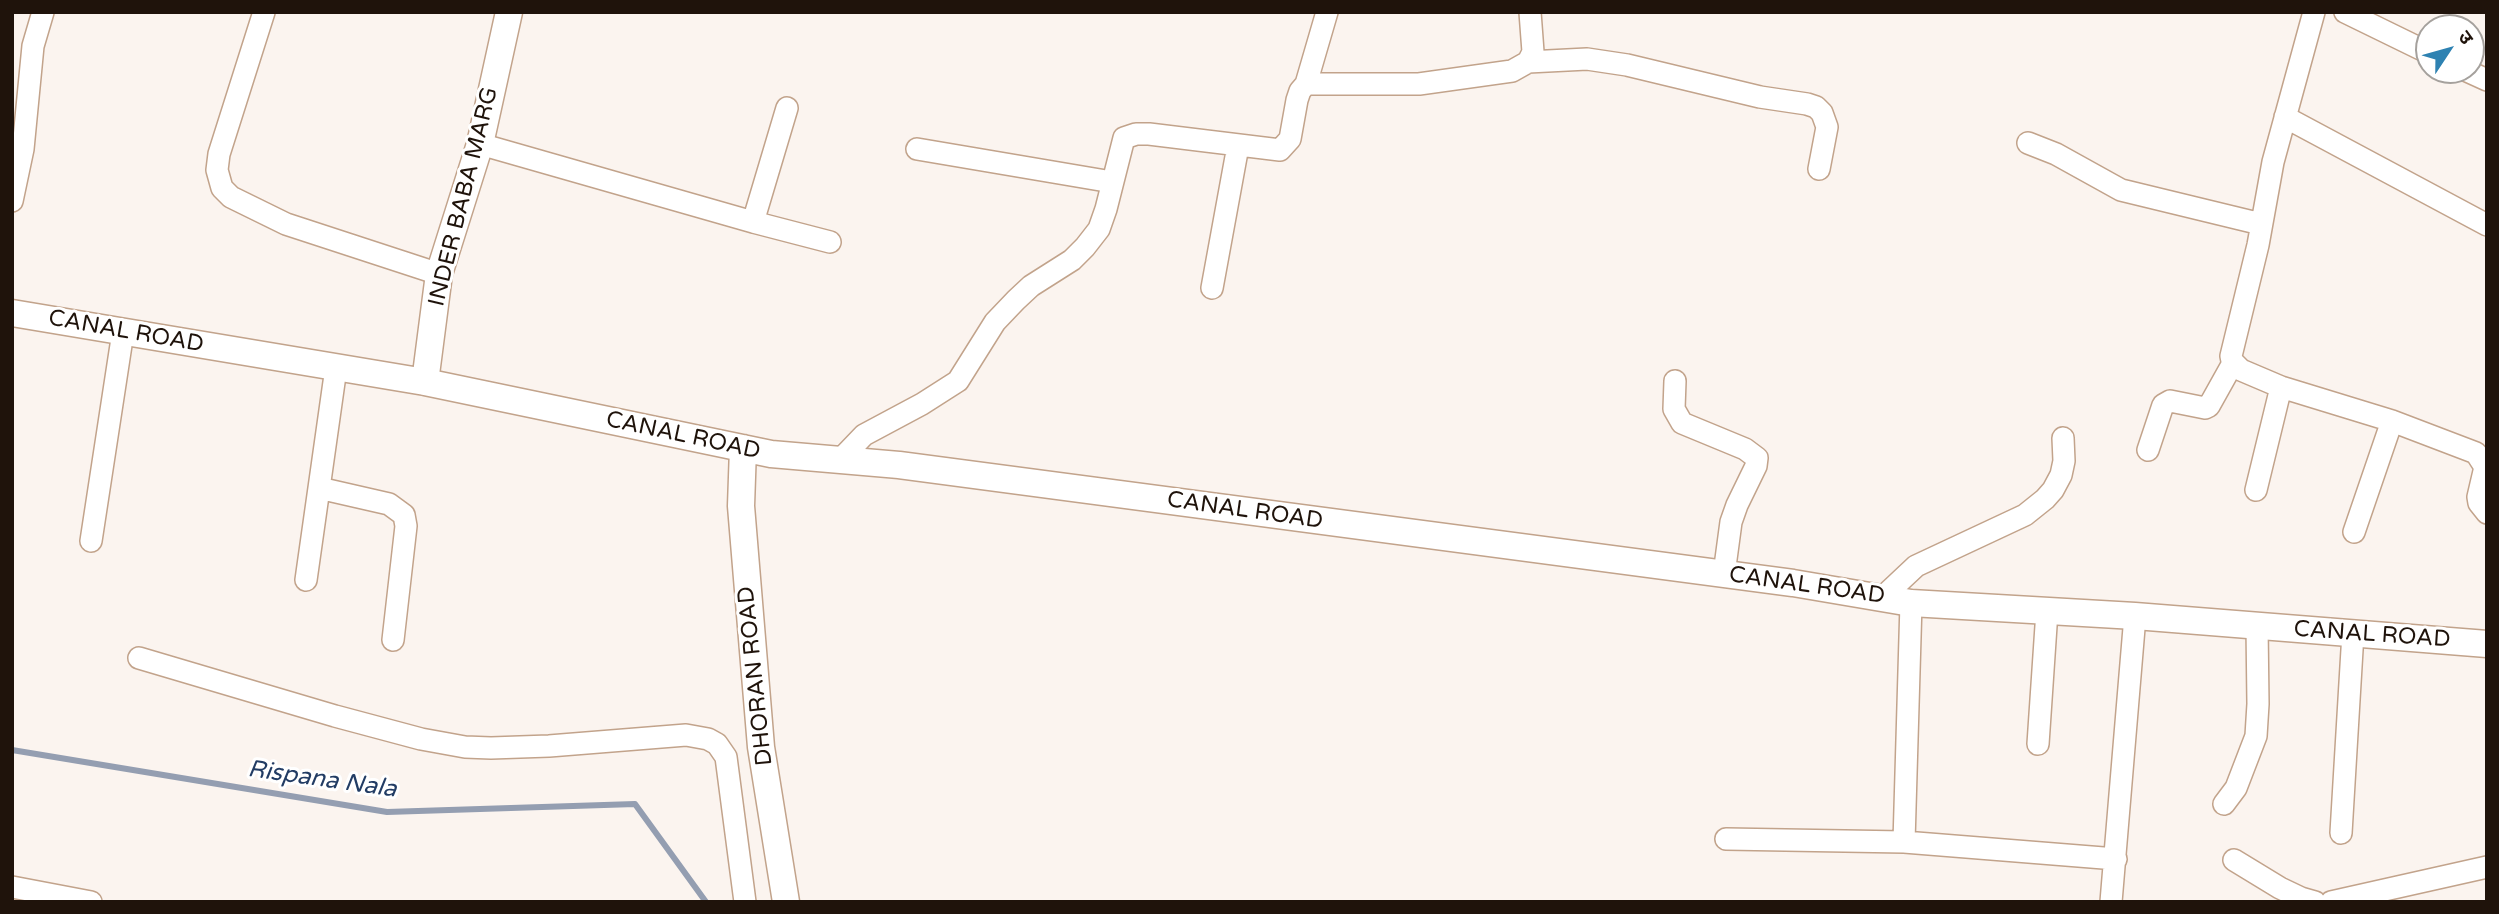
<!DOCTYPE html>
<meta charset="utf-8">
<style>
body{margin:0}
#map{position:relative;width:2499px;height:914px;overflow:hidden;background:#fbf4ef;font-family:"Varela Round","Noto Sans Devanagari",sans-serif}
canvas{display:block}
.frame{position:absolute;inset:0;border:14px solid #1f130b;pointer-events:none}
.north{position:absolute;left:2415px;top:14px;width:70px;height:70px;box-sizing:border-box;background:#fff;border:2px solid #a5a19d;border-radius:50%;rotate:54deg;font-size:19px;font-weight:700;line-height:28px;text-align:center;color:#1f130b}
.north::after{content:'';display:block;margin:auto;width:24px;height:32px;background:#2e82b2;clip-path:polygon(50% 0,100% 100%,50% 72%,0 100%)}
</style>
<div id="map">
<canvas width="2499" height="914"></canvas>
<div class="frame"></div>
<div class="north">उ</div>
</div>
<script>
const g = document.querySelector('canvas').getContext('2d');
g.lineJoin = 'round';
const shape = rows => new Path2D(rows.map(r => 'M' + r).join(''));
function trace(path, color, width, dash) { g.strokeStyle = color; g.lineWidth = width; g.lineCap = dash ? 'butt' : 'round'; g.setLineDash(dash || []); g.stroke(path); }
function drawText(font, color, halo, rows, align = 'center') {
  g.font = font + ' "Varela Round",sans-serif'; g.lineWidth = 6; g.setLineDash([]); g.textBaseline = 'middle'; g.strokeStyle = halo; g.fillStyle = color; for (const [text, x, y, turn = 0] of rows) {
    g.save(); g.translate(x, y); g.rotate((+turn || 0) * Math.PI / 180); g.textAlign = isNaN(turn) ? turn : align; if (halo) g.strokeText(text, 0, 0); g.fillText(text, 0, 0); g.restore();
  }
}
const stream = shape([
 [12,750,387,812,635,804,706,902]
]);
const minor = shape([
 [264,12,219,154,217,170,222,188,231,197,286,224,439,274],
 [2314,12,2273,162,2258,245,2231,356,2232,361,2241,370,2281,387,2392,421,2476,453,2485,467,2478,497,2479,503,2487,513],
 [2345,12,2429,53],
 [1528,62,1587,59,1627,65,1760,97,1807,104,1816,107,1822,113,1827,127,1819,169],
 [2465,70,2487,80],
 [1306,84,1327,12],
 [2285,117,2487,225],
 [2028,143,2056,154,2121,190,2261,224],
 [480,144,753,222,830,242],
 [917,149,1112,182],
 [12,201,23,149,33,46,43,12],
 [753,222,787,108],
 [1212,288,1238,146],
 [1675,381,1674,409,1682,423,1745,449,1757,458,1756,466,1737,505,1731,522,1724,574],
 [2148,450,2163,405,2170,401,2205,408,2209,406,2233,363],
 [840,460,864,435,922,404,958,381,995,322,1016,300,1031,286,1072,260,1085,247,1099,229,1106,209,1124,138,1136,134,1149,134,1280,150,1290,139,1297,100,1300,91,1306,84,1419,84,1512,71,1528,62,1533,52,1530,12],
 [319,488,389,504,404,515,406,526,393,640],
 [2256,490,2281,387],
 [2354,532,2392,421],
 [91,541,123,332],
 [306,580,336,368],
 [1883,597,1916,566,2025,515,2045,499,2053,490,2061,475,2064,461,2063,438],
 [1911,603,1904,842,2116,859],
 [139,658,335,716,421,739,465,747,491,748,549,746,686,735,708,739,717,744,726,757,745,902],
 [2038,744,2047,611],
 [2224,804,2236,788,2256,736,2258,704,2257,626],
 [2341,833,2353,633],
 [1726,839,1904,842],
 [2234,860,2280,888,2301,898,2315,902],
 [12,887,91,902],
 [2111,902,2135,616],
 [2331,902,2487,867]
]);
const tertiary = shape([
 [12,313,425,382,771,454,899,465,1793,583,1911,603,2135,616,2487,644],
 [425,382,439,274,480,144,509,12],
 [743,448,741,506,761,747,786,902]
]);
const streetNames = [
 ["INDER BABA MARG",464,197,-76],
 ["CANAL ROAD",126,332,10],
 ["CANAL ROAD",683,436,12],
 ["CANAL ROAD",1245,511,8],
 ["CANAL ROAD",1807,586,8],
 ["CANAL ROAD",2372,635,4],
 ["DHORAN ROAD",756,676,-96]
];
const waterNames = [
 ["Rispana Nala",322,780,8]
];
trace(stream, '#949eb1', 6);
trace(minor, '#c2a38b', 24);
trace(tertiary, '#c2a38b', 29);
trace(minor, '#fff', 21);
trace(tertiary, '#fff', 26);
drawText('23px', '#1f130b', '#fff', streetNames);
drawText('italic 24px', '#223c64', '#fff', waterNames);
</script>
